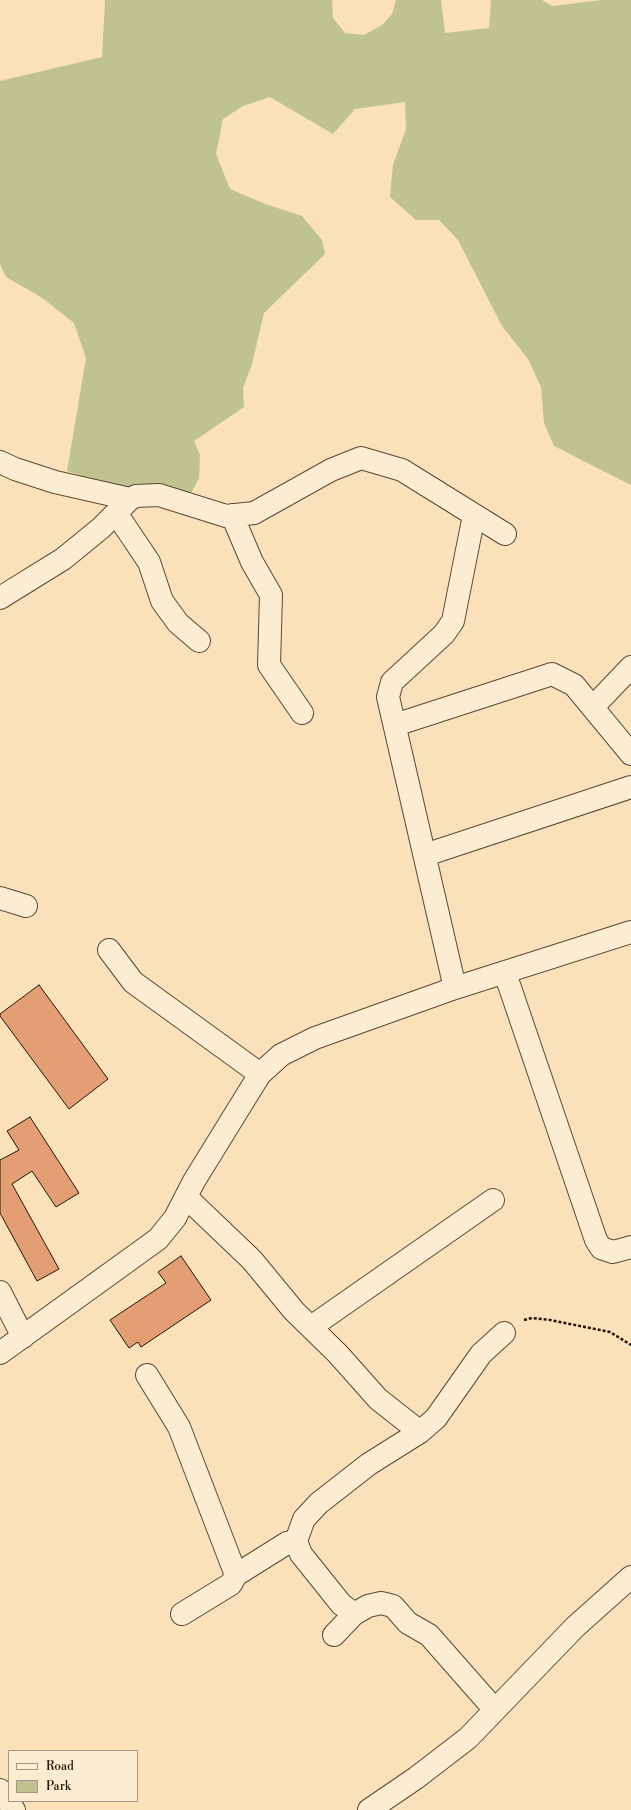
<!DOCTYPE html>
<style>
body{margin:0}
#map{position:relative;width:631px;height:1810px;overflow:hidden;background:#fae1ba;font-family:"Libre Bodoni",serif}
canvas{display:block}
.legend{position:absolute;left:8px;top:1750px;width:130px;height:52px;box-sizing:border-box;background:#fcecd2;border:1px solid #a69682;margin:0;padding:5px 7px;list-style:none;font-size:12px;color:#25150a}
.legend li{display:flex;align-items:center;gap:8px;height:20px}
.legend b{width:20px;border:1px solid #a69682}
</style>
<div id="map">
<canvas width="631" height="1810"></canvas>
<ul class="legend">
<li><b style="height:5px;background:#fcecd2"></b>Road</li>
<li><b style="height:11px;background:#bfc38f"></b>Park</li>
</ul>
</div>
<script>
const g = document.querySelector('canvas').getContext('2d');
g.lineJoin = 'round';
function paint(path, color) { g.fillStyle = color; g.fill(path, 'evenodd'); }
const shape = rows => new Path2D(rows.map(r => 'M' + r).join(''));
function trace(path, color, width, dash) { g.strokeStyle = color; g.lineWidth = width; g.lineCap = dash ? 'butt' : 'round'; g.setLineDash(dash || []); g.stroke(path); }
const green = shape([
 [105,0,332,0,333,18,345,33,364,35,382,25,392,14,396,0,441,0,445,33,489,28,491,0,542,0,552,6,602,0,631,0,631,485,554,446,544,423,541,387,528,359,502,326,458,240,439,220,416,220,390,197,393,165,406,129,405,102,355,109,333,134,270,97,243,106,223,119,216,154,230,189,265,204,302,216,322,240,325,254,264,313,252,364,243,388,244,407,194,441,200,455,199,478,190,495,128,491,67,471,86,358,74,323,41,297,6,277,0,264,0,81,102,57]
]);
const building = shape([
 [39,985,108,1079,69,1109,0,1016,0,1014,39,985],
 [30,1117,79,1193,56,1207,32,1171,12,1184,59,1269,37,1281,0,1213,0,1160,19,1150,7,1131,30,1117],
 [181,1256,211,1300,141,1347,138,1342,129,1348,110,1320,166,1283,158,1272,181,1256]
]);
const path = shape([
 [524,1320,532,1318,550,1320,610,1332,631,1345]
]);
const minor = shape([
 [0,462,15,469,55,482,130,499],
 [116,513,149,562,162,601,178,623,199,641],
 [232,515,252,562,271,595,269,665,302,713],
 [0,598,63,559,101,528,130,499,136,496,159,495,226,516,254,513,331,470,361,458,402,470,505,534],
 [593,707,631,667],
 [395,725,552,674,574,685,631,754],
 [425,855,631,787],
 [0,898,26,906],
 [109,950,133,982,260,1074],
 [505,973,596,1240,601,1248,613,1252,631,1247],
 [455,988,388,697,392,682,444,634,453,621,474,515],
 [186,1197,252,1260,294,1311,338,1354,378,1399,420,1432],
 [0,1292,23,1337],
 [311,1327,493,1200],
 [0,1353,158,1239,175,1218,194,1181,260,1074,281,1055,315,1038,455,988,631,932],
 [147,1375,179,1427,236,1575],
 [182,1614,231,1584,236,1575,287,1543,296,1541],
 [354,1614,341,1604,301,1554,296,1541,304,1519,319,1503,369,1464,420,1432,436,1418,481,1354,504,1333],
 [334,1635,354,1614,368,1606,381,1603,393,1606,408,1623,429,1635,495,1710],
 [0,1790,14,1810],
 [369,1810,416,1778,468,1738,575,1627,631,1577]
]);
paint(green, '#bfc38f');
paint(building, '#e39e73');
trace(building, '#25150a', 1);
trace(minor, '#5a4836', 24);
trace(path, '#25150a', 2.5, [3, 2]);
trace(minor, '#fcecd2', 22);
</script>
